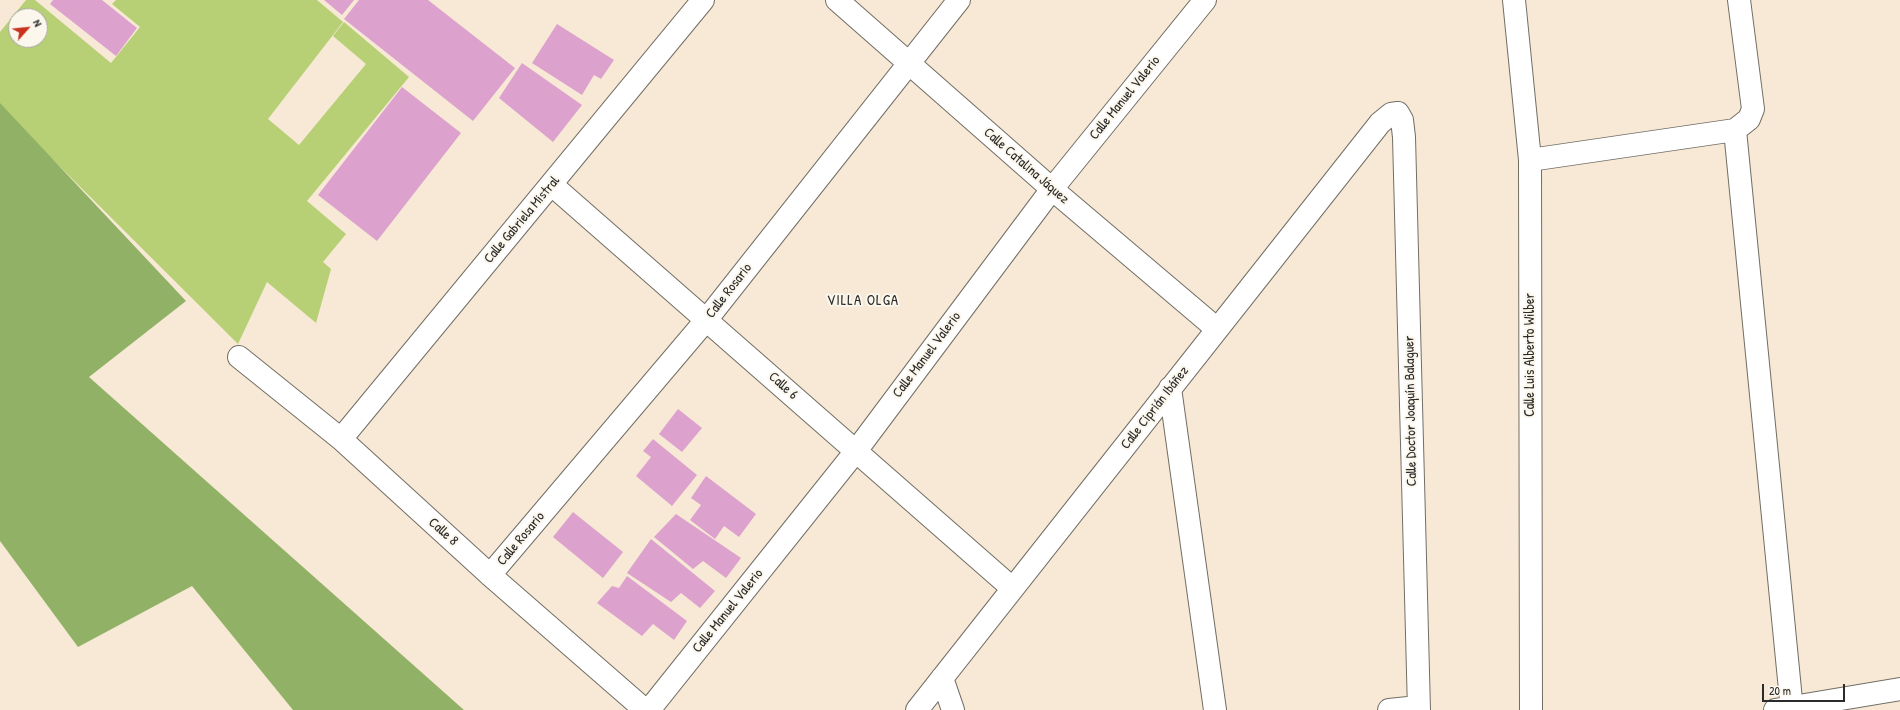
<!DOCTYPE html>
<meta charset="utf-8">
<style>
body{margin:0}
#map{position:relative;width:1900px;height:710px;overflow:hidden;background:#f7e9d5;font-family:"Patrick Hand",sans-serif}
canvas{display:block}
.north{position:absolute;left:8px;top:8px;width:40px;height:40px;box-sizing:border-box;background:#fbf7ec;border:1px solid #a8a59f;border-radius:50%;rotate:63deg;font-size:11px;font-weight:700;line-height:16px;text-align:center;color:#2b2b2b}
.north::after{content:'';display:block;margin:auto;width:14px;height:18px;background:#c8321e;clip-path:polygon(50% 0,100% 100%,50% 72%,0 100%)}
.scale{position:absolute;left:1762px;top:684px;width:83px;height:18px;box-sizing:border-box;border:2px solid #2b2b2b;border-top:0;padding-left:5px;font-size:12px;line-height:14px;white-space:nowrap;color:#2b2b2b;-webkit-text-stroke:3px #fbf7ec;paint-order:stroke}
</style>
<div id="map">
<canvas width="1900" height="710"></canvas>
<div class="north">N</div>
<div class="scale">20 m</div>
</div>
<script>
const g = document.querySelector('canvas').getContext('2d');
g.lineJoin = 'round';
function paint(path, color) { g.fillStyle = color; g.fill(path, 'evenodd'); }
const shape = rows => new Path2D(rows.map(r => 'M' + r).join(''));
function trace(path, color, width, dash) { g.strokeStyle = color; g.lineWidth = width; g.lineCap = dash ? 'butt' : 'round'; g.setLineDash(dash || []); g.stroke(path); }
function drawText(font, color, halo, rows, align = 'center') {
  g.font = font + ' "Patrick Hand",sans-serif'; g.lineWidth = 4; g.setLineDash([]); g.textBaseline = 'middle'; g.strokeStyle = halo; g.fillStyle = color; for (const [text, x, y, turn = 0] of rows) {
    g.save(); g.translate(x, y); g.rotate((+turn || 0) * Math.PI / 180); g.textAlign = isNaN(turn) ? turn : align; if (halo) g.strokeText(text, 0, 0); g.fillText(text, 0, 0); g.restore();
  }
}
const green = shape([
 [26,0,35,0,111,63,140,27,112,4,116,0,317,0,343,22,268,119,299,145,366,64,333,36,344,22,409,77,307,201,346,234,323,262,331,269,316,323,267,282,238,344,0,107,0,32],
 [16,16,40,16,40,40,16,40]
]);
const forest = shape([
 [0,103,186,301,89,377,464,710,293,710,192,586,78,647,0,541]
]);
const building = shape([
 [53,0,102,0,137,28,116,56,50,4],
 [324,0,354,0,342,15],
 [359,0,428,0,515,68,473,121,344,19],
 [557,24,614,60,601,79,594,75,582,95,532,63],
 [522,63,582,105,553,142,499,98],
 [402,87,461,133,377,241,318,195],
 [678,409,702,428,682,452,659,434],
 [653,439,697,475,672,506,636,476,651,457,643,451],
 [706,476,756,514,739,537,724,526,715,539,690,520,701,505,691,498],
 [573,512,623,552,603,578,553,537],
 [676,514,741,558,726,578,703,561,693,569,654,537],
 [651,539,715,591,700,608,681,593,671,602,627,573],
 [627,576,687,621,674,640,653,624,642,636,597,603,612,586,619,588]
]);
const minor = shape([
 [837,0,1052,189,1217,329],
 [1514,0,1530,160,1531,710],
 [1735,130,1792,710],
 [1530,160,1735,130,1749,119,1753,109,1739,0],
 [552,185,1012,588],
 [239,357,341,439,490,575,645,710],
 [1170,388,1215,710],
 [341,439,703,0],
 [490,575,707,319,959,0],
 [942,678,953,710],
 [649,710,856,451,1052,189,1205,0],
 [917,710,1380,123,1391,114,1398,113,1402,120,1404,137,1419,710],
 [1389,710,1418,707],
 [1775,710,1900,689]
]);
const streetNames = [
 ["Calle Manuel Valerio",1125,98,-51],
 ["Calle Catalina Jáquez",1026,166,41],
 ["Calle Gabriela Mistral",522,220,-50],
 ["Calle Rosario",729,291,-52],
 ["Calle Manuel Valerio",927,355,-53],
 ["Calle Luis Alberto Wilber",1530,355,-90],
 ["Calle 6",783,386,41],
 ["Calle Ciprián Ibáñez",1155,408,-52],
 ["Calle Doctor Joaquín Balaguer",1411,411,-91],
 ["Calle 8",443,532,42],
 ["Calle Rosario",521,539,-50],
 ["Calle Manuel Valerio",728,611,-51]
];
const neighbourhoodNames = [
 ["VILLA OLGA",863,301]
];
paint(green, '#b7d075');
paint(forest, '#91b266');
paint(building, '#dca2cd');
trace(minor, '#726e66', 24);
trace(minor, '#fff', 22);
drawText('14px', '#2b2b2b', '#fbf7ec', streetNames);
g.letterSpacing = '1px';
drawText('15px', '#2b2b2b', '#fbf7ec', neighbourhoodNames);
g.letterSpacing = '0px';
</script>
